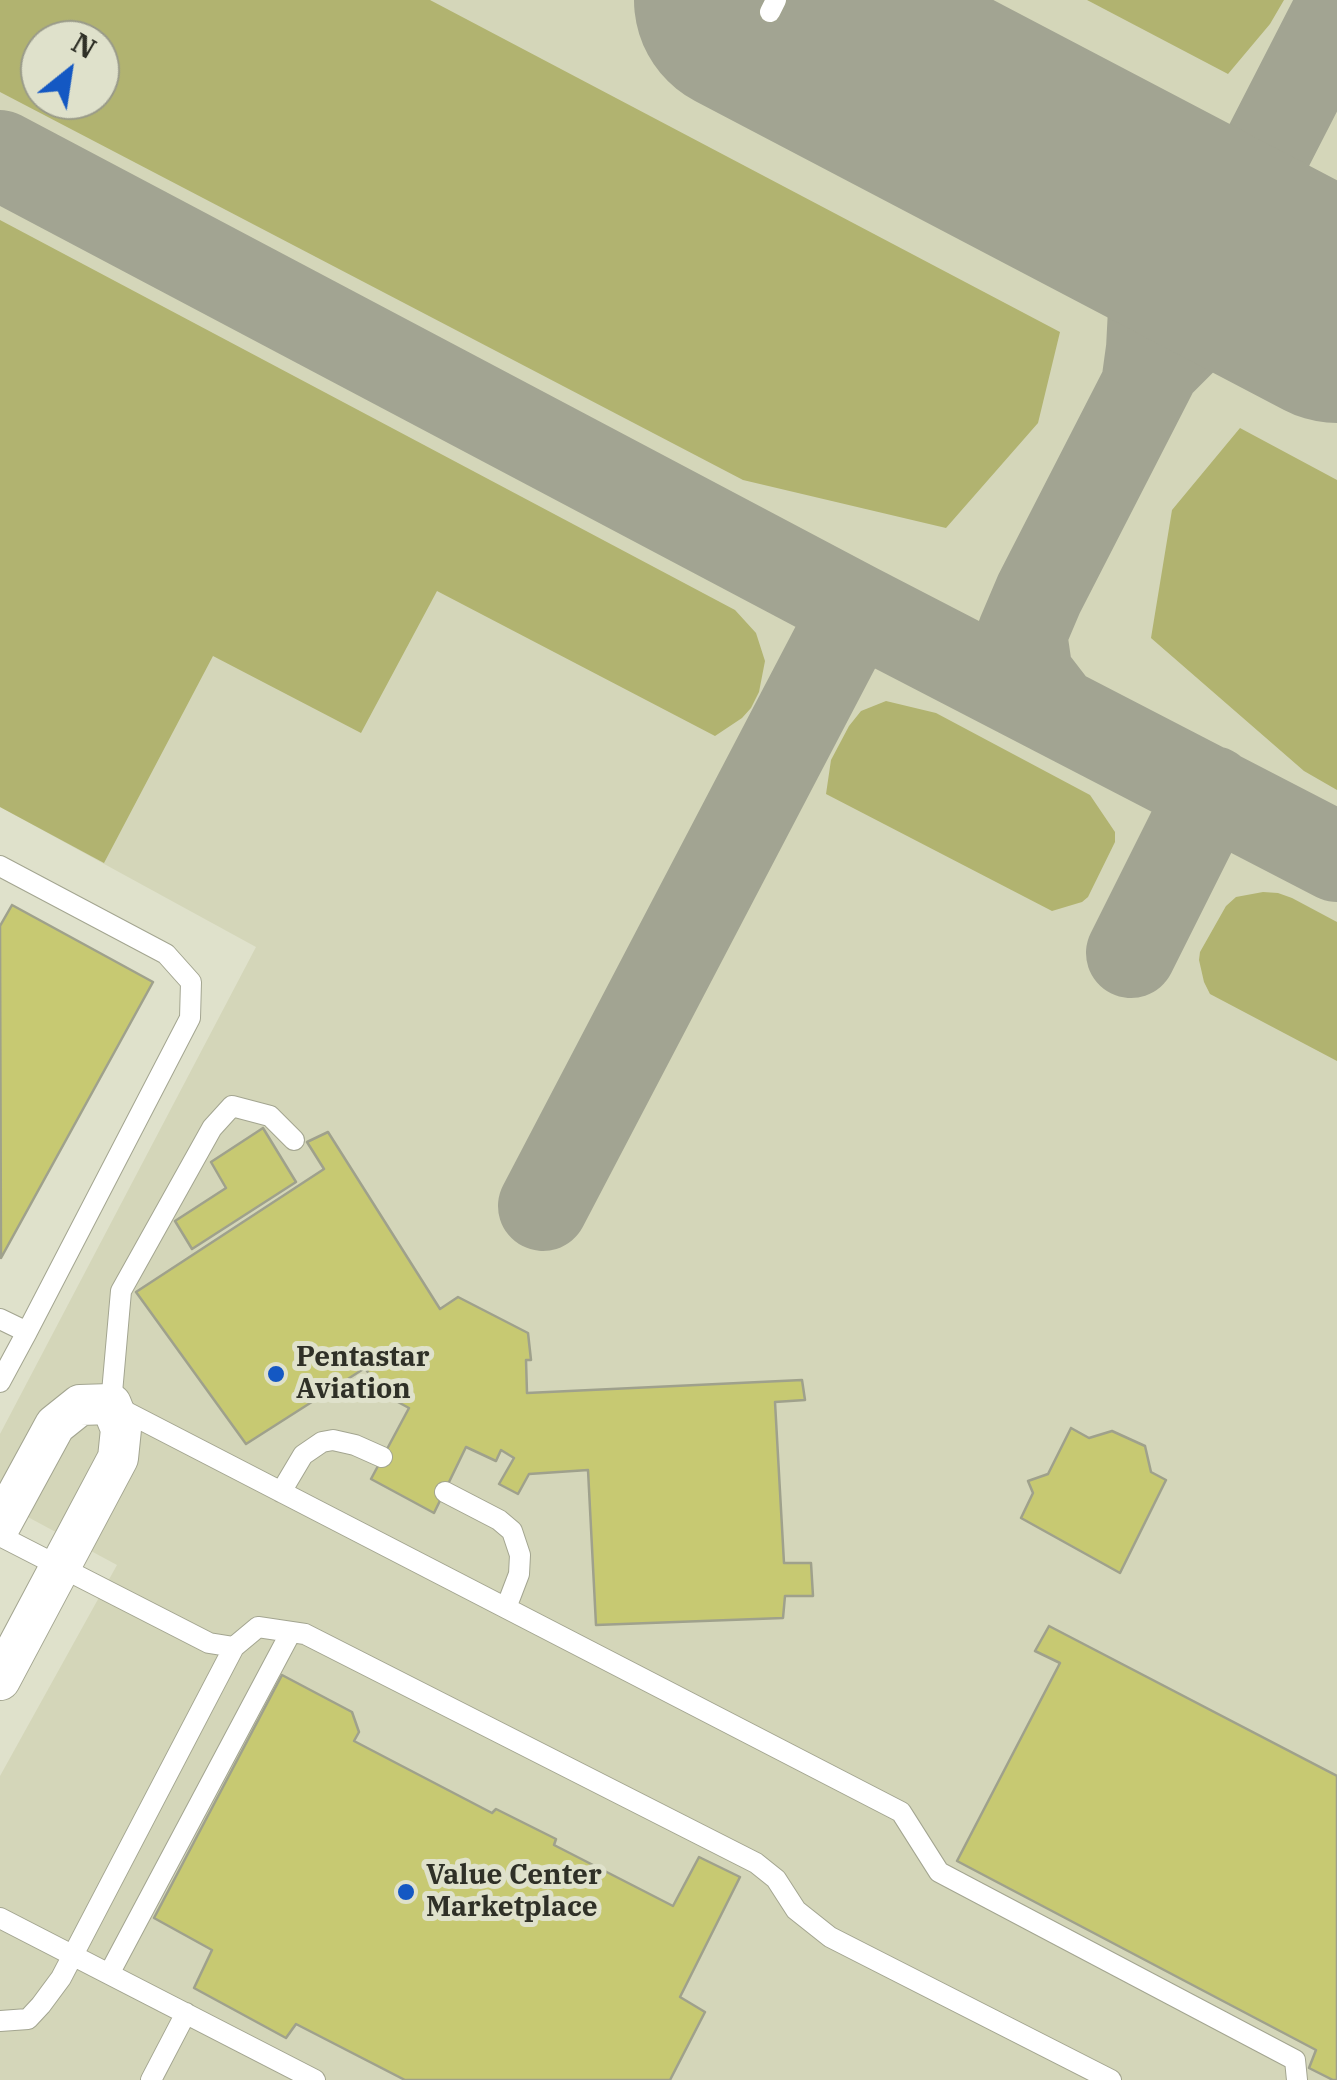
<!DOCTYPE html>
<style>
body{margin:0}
#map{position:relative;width:1337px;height:2080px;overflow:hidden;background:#dfe1cb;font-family:"IBM Plex Serif",serif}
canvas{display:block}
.north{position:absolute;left:20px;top:20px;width:100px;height:100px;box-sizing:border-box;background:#dfe1cb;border:2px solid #999a89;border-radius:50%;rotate:30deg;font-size:28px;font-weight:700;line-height:40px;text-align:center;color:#2f3027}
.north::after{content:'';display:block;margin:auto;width:35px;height:45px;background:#1458c3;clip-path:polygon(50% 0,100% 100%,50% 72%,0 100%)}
</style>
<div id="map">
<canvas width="1337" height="2080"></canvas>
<div class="north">N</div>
</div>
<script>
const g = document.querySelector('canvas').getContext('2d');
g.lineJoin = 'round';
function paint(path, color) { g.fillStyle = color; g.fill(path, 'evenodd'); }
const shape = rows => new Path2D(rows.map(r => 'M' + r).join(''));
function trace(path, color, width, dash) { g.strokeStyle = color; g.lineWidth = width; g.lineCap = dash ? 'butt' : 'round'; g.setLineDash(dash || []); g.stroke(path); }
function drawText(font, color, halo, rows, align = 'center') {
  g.font = font + ' "IBM Plex Serif",serif'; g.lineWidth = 10; g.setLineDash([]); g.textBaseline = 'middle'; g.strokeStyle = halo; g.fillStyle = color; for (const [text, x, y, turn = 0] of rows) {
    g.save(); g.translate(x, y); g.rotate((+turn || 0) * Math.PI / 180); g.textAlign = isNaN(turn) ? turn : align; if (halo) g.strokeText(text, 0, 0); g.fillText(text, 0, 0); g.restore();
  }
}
const built = shape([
 [0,0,1337,0,1337,2080,0,2080,0,1776,117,1565,0,1502,0,1434,256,947,0,807],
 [40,40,100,40,100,100,40,100]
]);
const green = shape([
 [0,0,430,0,1060,332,1038,423,946,528,743,480,0,92],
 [40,40,100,40,100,100,40,100],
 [1087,0,1284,0,1270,24,1228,74],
 [0,220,735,610,756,633,765,661,759,692,751,708,742,718,715,736,437,591,361,733,213,656,104,863,0,807],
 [1240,428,1337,480,1337,790,1304,771,1151,638,1172,510],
 [886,701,936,713,1090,795,1115,832,1115,842,1088,897,1082,902,1052,911,826,794,831,760,849,726,861,711],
 [1263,892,1278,893,1292,898,1337,922,1337,1061,1210,994,1204,982,1199,960,1200,952,1226,906,1236,897]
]);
const taxiway = shape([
 [0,155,856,608,1337,857],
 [1082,175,1125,220,1154,291,1151,349,1147,378],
 [1156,366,1189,333,1237,314,1291,308,1337,314],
 [1055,710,1028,675,1022,634,1039,594,1337,13],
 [1131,953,1212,791],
 [543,1206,856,608]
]);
const runway = shape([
 [748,0,1337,309]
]);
const building = shape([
 [12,905,153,982,1,1258,0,926,12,905],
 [263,1128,296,1182,192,1249,175,1221,226,1188,211,1162,263,1128],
 [328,1132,440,1309,458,1297,528,1333,531,1360,526,1360,527,1393,802,1380,805,1400,775,1402,784,1563,811,1563,813,1596,785,1596,783,1618,596,1625,588,1470,529,1474,518,1494,499,1484,514,1458,501,1450,496,1461,466,1447,434,1513,371,1479,409,1408,383,1394,365,1368,246,1444,136,1292,324,1169,307,1142,328,1132],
 [1071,1428,1089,1438,1112,1431,1145,1446,1151,1472,1166,1480,1120,1573,1021,1518,1033,1493,1028,1481,1048,1474,1071,1428],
 [1049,1626,1337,1776,1337,2080,1333,2080,1309,2068,1316,2050,957,1861,1060,1663,1035,1651,1049,1626],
 [282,1675,352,1712,359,1732,354,1741,492,1813,496,1809,556,1839,554,1845,673,1906,699,1857,740,1877,680,1997,705,2012,670,2080,405,2080,296,2024,286,2038,194,1988,212,1950,154,1918,282,1675]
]);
const service = shape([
 [770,12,776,0],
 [0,866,166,954,191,982,190,1018,27,1332,0,1319],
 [294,1140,270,1116,232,1106,212,1128,121,1291,111,1404,901,1812,939,1872,1295,2060,1297,2080],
 [0,1382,27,1332],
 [281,1492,303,1455,322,1442,333,1440,355,1445,382,1457],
 [445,1492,499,1520,512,1531,520,1555,519,1574,506,1608],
 [0,1536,209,1643,234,1647,258,1627,305,1634,756,1863,776,1879,796,1910,830,1937,1111,2080],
 [0,1918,315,2080],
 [109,1974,291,1632],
 [0,2021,28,2019,41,2005,61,1978,234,1647],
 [151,2080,186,2013]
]);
const minor = shape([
 [0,1526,55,1425,80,1405,111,1404,121,1429,118,1458,0,1680]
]);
const markers = [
 [276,1374,10,"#1458c3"],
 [406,1892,10,"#1458c3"]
];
const poiNames = [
 ["Pentastar",296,1358],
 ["Aviation",296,1390],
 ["Value Center",426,1876],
 ["Marketplace",426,1908]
];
paint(built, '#d4d6b9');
paint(green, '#b1b370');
trace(taxiway, '#a2a492', 90);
trace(runway, '#a2a492', 228);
paint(building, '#c7c972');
trace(building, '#9fa18c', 2.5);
trace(service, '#a3a590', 22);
trace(minor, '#a3a590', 42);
trace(service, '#fff', 20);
trace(minor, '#fff', 40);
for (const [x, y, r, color] of markers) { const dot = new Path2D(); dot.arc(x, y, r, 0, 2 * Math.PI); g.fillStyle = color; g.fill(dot); trace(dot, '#dfe1cb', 4); }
drawText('bold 28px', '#2f3027', '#dfe1cb', poiNames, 'left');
</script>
